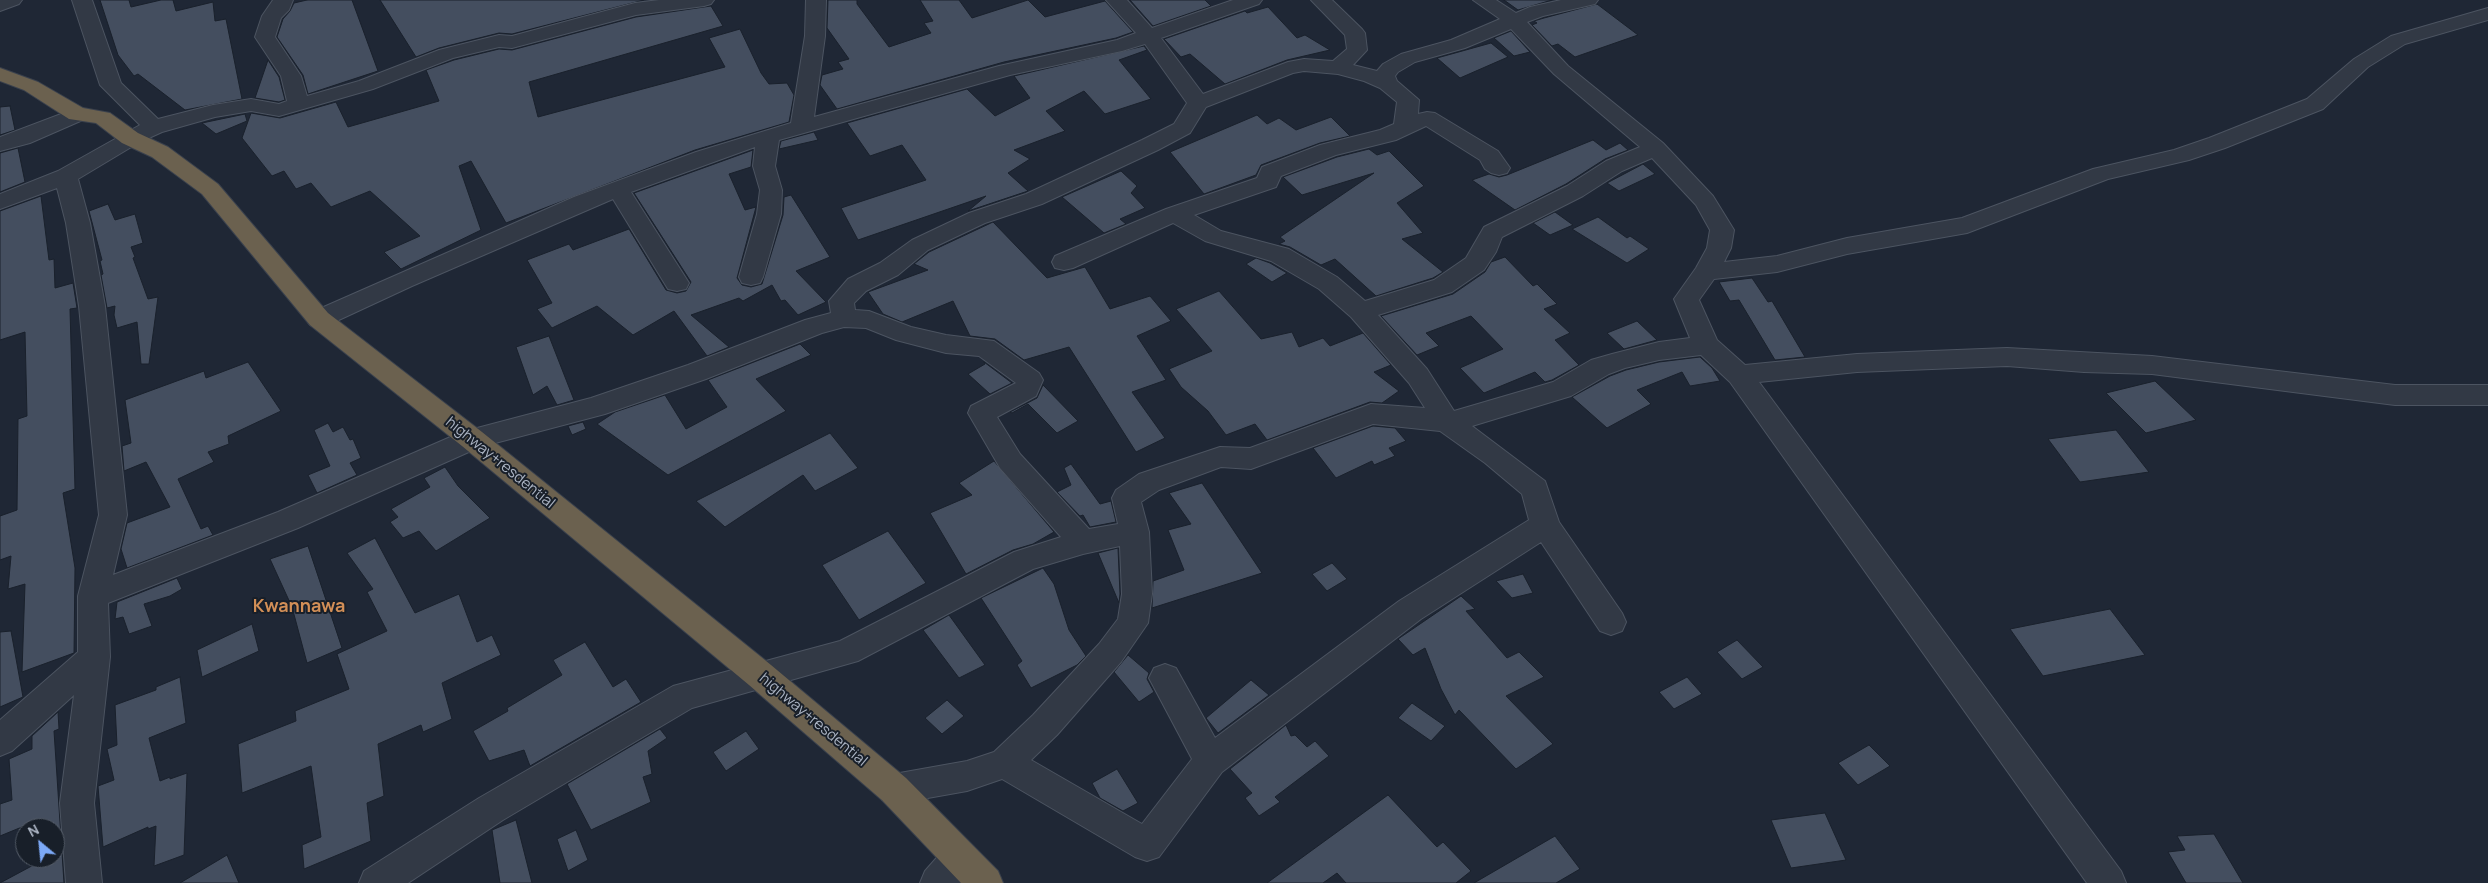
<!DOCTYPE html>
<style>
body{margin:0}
#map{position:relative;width:2488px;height:883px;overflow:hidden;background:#1f2735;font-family:Manrope,sans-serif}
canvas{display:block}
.north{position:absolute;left:15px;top:818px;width:50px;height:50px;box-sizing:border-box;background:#181f29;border:1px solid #535b67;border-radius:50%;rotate:332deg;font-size:14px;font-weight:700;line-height:20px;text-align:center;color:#abb4c3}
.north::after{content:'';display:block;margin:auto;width:18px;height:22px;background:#7ca9f7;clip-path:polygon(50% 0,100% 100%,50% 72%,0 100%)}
</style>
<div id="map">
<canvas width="2488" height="883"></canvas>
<div class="north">N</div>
</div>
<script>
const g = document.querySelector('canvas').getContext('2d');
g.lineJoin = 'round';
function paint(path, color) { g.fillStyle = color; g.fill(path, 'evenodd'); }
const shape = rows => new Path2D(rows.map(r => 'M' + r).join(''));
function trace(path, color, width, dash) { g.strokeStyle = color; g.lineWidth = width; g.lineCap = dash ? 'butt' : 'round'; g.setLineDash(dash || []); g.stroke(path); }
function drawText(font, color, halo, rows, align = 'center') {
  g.font = font + ' Manrope,sans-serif'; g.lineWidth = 4; g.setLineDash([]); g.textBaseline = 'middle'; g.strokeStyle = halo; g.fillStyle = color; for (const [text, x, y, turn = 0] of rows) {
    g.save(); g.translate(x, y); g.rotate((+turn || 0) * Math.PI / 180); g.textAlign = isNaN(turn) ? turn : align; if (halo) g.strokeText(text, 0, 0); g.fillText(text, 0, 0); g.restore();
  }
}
const building = shape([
 [100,0,129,0,131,7,161,0,173,0,176,11,213,2,215,21,226,19,242,99,185,110,138,74,134,76,118,55,100,0],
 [307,0,352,0,378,71,308,94,303,75,277,37,283,19,290,11,294,3,307,0],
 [380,0,644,0,512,34,499,33,439,48,416,57,380,0],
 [828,0,857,0,857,4,889,47,931,33,924,23,933,21,920,0,959,0,972,18,1028,0,1045,17,1105,1,1133,32,1116,38,1004,62,837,109,820,85,822,75,843,69,838,62,849,59,827,28,828,0],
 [1130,0,1205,0,1211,6,1153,26,1130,0],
 [1504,0,1552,0,1518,10,1504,0],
 [1597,4,1638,35,1575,57,1558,44,1552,46,1532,25,1537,23,1534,21,1544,18,1597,4],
 [711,6,723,26,529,82,538,117,725,67,709,38,740,29,761,73,769,84,787,83,794,95,789,122,695,150,506,223,471,161,459,166,481,230,401,269,384,252,420,236,370,191,331,207,311,183,296,189,284,171,272,176,242,138,251,113,280,118,336,102,348,127,439,101,426,70,454,60,499,49,512,50,636,17,711,6],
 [1268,7,1297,38,1305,35,1330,50,1287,60,1225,84,1190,54,1181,57,1164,39,1245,11,1247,13,1268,7],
 [1511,31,1530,52,1514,56,1494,38,1511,31],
 [1491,43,1508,57,1460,78,1437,58,1491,43],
 [1144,46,1147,50,1119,60,1151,99,1105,114,1084,91,1046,111,1065,131,1014,150,1030,159,1008,173,1028,191,968,211,986,196,858,240,841,208,926,180,902,145,870,156,847,123,967,89,995,116,1030,98,1014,76,1144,46],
 [268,60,279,77,285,100,279,102,255,98,268,60],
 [10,106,15,130,0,135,0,107,10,106],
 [245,114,247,121,216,134,202,123,245,114],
 [1257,115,1267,124,1279,118,1296,130,1331,117,1350,136,1320,143,1261,165,1256,175,1204,194,1170,152,1257,115],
 [814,132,818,140,779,149,781,141,814,132],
 [1593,140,1606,150,1620,143,1628,150,1605,159,1566,184,1515,210,1472,180,1489,174,1499,177,1507,175,1593,140],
 [18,148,25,182,0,192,0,153,18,148],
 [1369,149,1377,155,1389,151,1424,186,1397,203,1423,233,1402,239,1443,272,1433,278,1376,296,1335,259,1321,265,1290,247,1279,244,1285,241,1280,237,1374,173,1302,195,1283,177,1337,157,1369,149],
 [753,150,751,167,729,174,745,210,756,207,737,278,742,285,751,287,762,284,783,215,784,197,791,195,830,257,796,271,826,302,798,315,785,300,781,301,772,285,743,301,739,298,691,315,729,347,707,356,674,311,633,335,597,306,552,328,537,309,552,303,527,260,569,244,573,250,629,229,666,290,677,293,686,291,691,282,634,193,753,150],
 [1643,164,1655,174,1619,191,1607,183,1643,164],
 [1121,171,1137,186,1131,193,1145,208,1120,219,1126,224,1104,233,1062,197,1121,171],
 [41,196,49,260,54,259,55,288,73,283,77,308,70,309,75,489,63,493,75,568,74,653,22,672,25,584,8,589,11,556,0,560,0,516,17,510,18,419,27,416,25,332,0,340,0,211,41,196],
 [108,204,115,220,135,214,143,243,131,247,135,257,133,258,148,299,158,297,149,364,141,364,137,322,117,328,114,315,115,306,107,308,101,275,103,274,100,261,102,260,89,211,108,204],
 [1555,212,1573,225,1550,235,1533,223,1555,212],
 [1598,217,1627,238,1630,236,1649,249,1627,263,1572,229,1598,217],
 [993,222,1047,278,1085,267,1110,309,1150,296,1171,321,1137,336,1166,380,1132,392,1165,438,1136,452,1069,347,1024,360,995,339,970,336,953,301,902,322,883,314,868,292,928,270,914,264,929,252,993,222],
 [1505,257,1533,286,1537,284,1557,304,1544,309,1570,333,1555,340,1579,365,1552,380,1545,382,1535,372,1484,393,1460,368,1503,349,1471,316,1426,333,1439,346,1417,355,1381,316,1453,294,1485,272,1491,262,1505,257],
 [1256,258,1270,263,1287,273,1272,282,1246,264,1256,258],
 [1752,278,1768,302,1772,301,1805,357,1775,360,1739,300,1730,301,1719,282,1752,278],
 [1219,291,1261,339,1292,332,1299,347,1323,338,1330,346,1363,333,1391,365,1374,372,1399,391,1382,403,1370,402,1267,440,1255,424,1226,435,1208,411,1181,387,1169,369,1212,351,1176,309,1219,291],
 [1637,321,1657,340,1624,349,1607,333,1637,321],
 [549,336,574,400,557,405,547,386,533,395,516,347,549,336],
 [800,344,811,355,756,379,786,411,668,475,597,424,615,412,665,395,686,429,727,407,708,380,800,344],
 [1700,357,1712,368,1720,381,1690,386,1682,372,1637,390,1651,404,1607,428,1572,397,1610,376,1626,370,1659,362,1700,357],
 [248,362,281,411,228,436,229,444,208,452,214,462,178,479,201,529,208,526,213,535,127,568,121,549,127,523,170,507,146,462,124,471,122,446,131,443,125,400,204,371,206,378,248,362],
 [984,362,1012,383,990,394,968,374,985,364,984,362],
 [2155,381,2196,420,2146,433,2106,393,2155,381],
 [1043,385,1078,421,1057,433,1028,404,1012,413,1010,412,1037,398,1043,385],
 [583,422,586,429,572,435,568,426,583,422],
 [328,423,333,432,343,427,350,440,353,439,361,458,350,463,357,475,317,493,308,475,330,466,314,430,328,423],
 [1373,426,1395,428,1406,441,1389,448,1395,456,1374,465,1372,461,1336,478,1313,448,1373,426],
 [2116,430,2149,472,2080,482,2048,439,2116,430],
 [830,433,858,468,815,491,803,475,725,527,696,501,830,433],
 [994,461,1054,532,1033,544,1013,550,966,574,930,513,972,495,959,483,994,461],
 [1071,464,1100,504,1111,501,1116,522,1090,527,1083,515,1080,516,1057,492,1071,485,1064,468,1071,464],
 [445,467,458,486,490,518,436,551,419,531,403,538,390,522,398,517,391,509,430,487,424,478,445,467],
 [1202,483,1262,573,1152,608,1153,581,1184,570,1168,530,1191,524,1169,493,1202,483],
 [888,531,926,583,859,620,822,565,888,531],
 [375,538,415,613,459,594,477,642,492,635,501,655,442,683,452,719,423,732,421,725,378,744,384,796,367,803,371,841,304,869,302,845,321,837,311,766,242,793,238,744,296,721,295,711,349,689,337,654,387,631,367,592,373,589,347,553,375,538],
 [308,546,342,648,307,663,292,607,270,559,308,546],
 [1118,548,1120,594,1119,603,1098,553,1118,548],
 [1332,563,1347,579,1327,591,1312,574,1332,563],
 [1043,568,1054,584,1069,630,1086,656,1077,665,1031,688,1017,665,1022,661,981,598,1043,568],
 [1523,574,1533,593,1512,598,1496,581,1523,574],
 [177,578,182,589,170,596,144,604,152,626,129,634,123,617,115,619,117,602,177,578],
 [1461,596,1475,609,1466,611,1507,658,1519,652,1544,677,1506,696,1553,744,1516,769,1459,710,1455,715,1441,689,1425,648,1413,655,1398,639,1461,596],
 [2110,609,2145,655,2043,676,2010,629,2110,609],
 [949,615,985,665,959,678,923,630,949,615],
 [252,624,259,651,202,677,197,650,252,624],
 [11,631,23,697,0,707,0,632,11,631],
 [1737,640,1763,667,1742,679,1717,652,1737,640],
 [585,642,613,687,626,679,641,702,530,766,524,750,489,761,473,731,508,711,507,708,562,675,553,660,585,642],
 [1128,655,1149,673,1147,679,1154,692,1139,702,1114,672,1128,655],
 [180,677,186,723,149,738,160,781,170,777,170,779,187,773,184,855,154,866,156,826,148,829,148,827,103,847,98,786,114,780,107,749,117,745,115,705,156,690,156,687,180,677],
 [1687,677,1702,694,1674,709,1659,692,1687,677],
 [1251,680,1269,695,1218,733,1206,718,1251,680],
 [947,700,964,716,942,734,925,718,947,700],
 [1412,703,1445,726,1431,741,1398,718,1412,703],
 [58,712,59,729,54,731,64,883,0,883,41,861,41,858,55,858,55,828,40,828,39,820,0,836,0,804,12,800,9,759,32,749,32,736,58,712],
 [1286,725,1291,736,1295,735,1307,747,1315,741,1329,756,1275,797,1280,802,1259,816,1245,798,1252,793,1230,769,1286,725],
 [660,729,667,738,648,751,652,774,643,777,651,802,591,830,567,784,660,729],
 [746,731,759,749,726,771,713,752,746,731],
 [1869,745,1890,766,1858,785,1838,763,1869,745],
 [1117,769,1138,803,1123,811,1100,798,1092,783,1117,769],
 [1388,795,1437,847,1443,842,1471,871,1456,883,1346,883,1337,873,1323,883,1267,883,1388,795],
 [1825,813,1846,860,1791,868,1771,820,1825,813],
 [516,820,532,883,500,883,492,830,516,820],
 [576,830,588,860,568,871,557,839,576,830],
 [2214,834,2243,883,2186,883,2168,852,2185,850,2177,836,2214,834],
 [1555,836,1580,869,1556,883,1474,883,1555,836],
 [227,855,239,883,180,883,227,855]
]);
const minor = shape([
 [0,0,22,0,19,4,0,11,0,0],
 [72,0,92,0,121,83,158,119,213,105,251,99,279,104,287,101,281,76,255,37,262,16,273,0,293,0,289,10,281,18,275,37,301,76,307,96,359,81,439,50,499,35,512,36,635,3,659,0,714,0,711,4,704,6,636,15,512,48,499,47,453,58,373,89,279,116,251,111,215,117,162,132,138,143,78,179,90,223,105,306,127,515,113,575,278,512,462,432,591,398,688,365,805,320,831,313,829,301,848,279,880,263,912,240,969,213,1026,194,1142,140,1174,124,1187,103,1145,44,1122,51,1010,75,779,140,775,166,782,190,781,214,763,277,760,283,751,285,742,283,739,277,757,214,760,190,753,166,755,147,631,192,689,283,686,289,677,291,668,289,613,199,412,286,328,325,319,328,310,325,306,319,310,313,574,197,696,152,791,123,805,36,806,0,826,0,825,36,814,117,999,66,1117,40,1136,33,1106,0,1127,0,1152,28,1233,0,1262,0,1259,4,1161,38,1203,94,1288,62,1304,59,1333,61,1347,49,1345,35,1311,0,1332,0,1362,29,1365,33,1367,50,1353,65,1377,71,1383,64,1401,54,1451,40,1500,19,1473,0,1496,0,1516,13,1530,7,1561,0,1598,0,1595,4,1543,16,1527,22,1568,66,1663,143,1713,196,1734,230,1731,248,1724,262,1777,256,1847,238,1962,218,2093,169,2174,150,2209,138,2307,99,2354,59,2391,36,2488,8,2488,20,2405,44,2368,67,2323,109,2225,148,2189,160,2108,179,1967,233,1847,254,1777,272,1714,279,1699,300,1717,340,1745,365,1857,354,2007,348,2152,356,2395,385,2488,385,2488,405,2395,405,2152,374,2084,372,2007,366,1857,372,1759,382,2121,871,2126,883,2087,883,1730,382,1701,355,1659,360,1625,368,1609,374,1571,396,1472,426,1545,481,1559,522,1622,613,1626,622,1622,631,1611,635,1600,631,1541,542,1421,619,1222,772,1159,857,1147,861,1135,857,1002,779,967,791,894,804,882,800,877,789,882,778,894,774,967,761,994,752,1033,715,1099,644,1118,619,1122,594,1120,546,1083,554,1033,569,858,661,692,708,503,820,408,883,359,883,364,871,479,798,673,686,840,641,1014,552,1061,537,1000,468,968,413,971,406,1016,383,979,356,946,353,896,340,866,328,844,327,822,333,706,379,605,414,480,447,298,528,108,603,110,657,94,803,102,883,66,883,60,803,74,695,12,751,0,756,0,720,78,652,78,596,99,515,79,306,66,223,57,188,0,209,0,194,58,171,140,125,100,85,72,0],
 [1511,29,1554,74,1640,147,1606,161,1567,186,1484,227,1466,258,1434,280,1365,301,1337,277,1289,249,1221,231,1194,215,1276,187,1281,176,1336,155,1396,140,1426,126,1480,160,1485,169,1491,173,1499,175,1507,173,1510,168,1498,151,1435,113,1427,112,1418,114,1419,100,1397,81,1395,76,1398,72,1415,62,1465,48,1511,29],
 [1304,71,1338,74,1364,81,1380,88,1397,102,1394,124,1380,130,1320,145,1262,167,1257,178,1166,209,1055,256,1052,262,1055,268,1064,270,1073,268,1173,223,1205,241,1271,261,1319,289,1351,317,1409,383,1425,408,1371,404,1250,448,1220,447,1139,474,1116,490,1112,498,1118,524,1089,529,1020,454,997,417,1036,396,1043,380,1039,373,994,341,946,335,911,327,869,311,855,310,854,303,866,291,898,275,928,250,985,223,1042,204,1158,150,1190,133,1206,107,1293,73,1304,71],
 [1652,158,1696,205,1710,230,1707,248,1696,268,1674,299,1690,338,1659,342,1612,354,1591,360,1553,382,1454,411,1427,369,1378,315,1452,292,1484,270,1496,252,1502,237,1583,196,1622,171,1652,158],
 [1373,424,1440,431,1485,463,1522,494,1529,520,1399,601,1215,738,1176,668,1165,664,1154,668,1149,678,1192,759,1142,824,1031,760,1057,735,1121,662,1148,623,1152,594,1149,532,1141,502,1159,490,1221,467,1251,469,1373,424],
 [77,108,85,109,88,114,85,119,30,143,0,151,0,137,77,108],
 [959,841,971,846,977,858,971,870,960,883,920,883,925,871,947,846,959,841]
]);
const highway = shape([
 [0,68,38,82,83,108,110,113,138,133,168,147,218,184,328,313,482,432,771,665,906,778,998,871,1003,883,961,883,882,800,749,685,462,446,310,325,202,194,152,157,122,143,96,123,69,119,24,90,0,81,0,68]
]);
const streetNames = [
 ["highway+resdential",500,463,39],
 ["highway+resdential",813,720,40]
];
const quarterNames = [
 ["Kwannawa",299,607]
];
paint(building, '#444e5f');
trace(building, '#1a212c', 1);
trace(minor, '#4c5461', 2);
trace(highway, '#3a414d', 2);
paint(minor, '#323945');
paint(highway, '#6b614f');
drawText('15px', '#abb4c3', '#181f29', streetNames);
drawText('bold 18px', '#d28f57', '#181f29', quarterNames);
</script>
